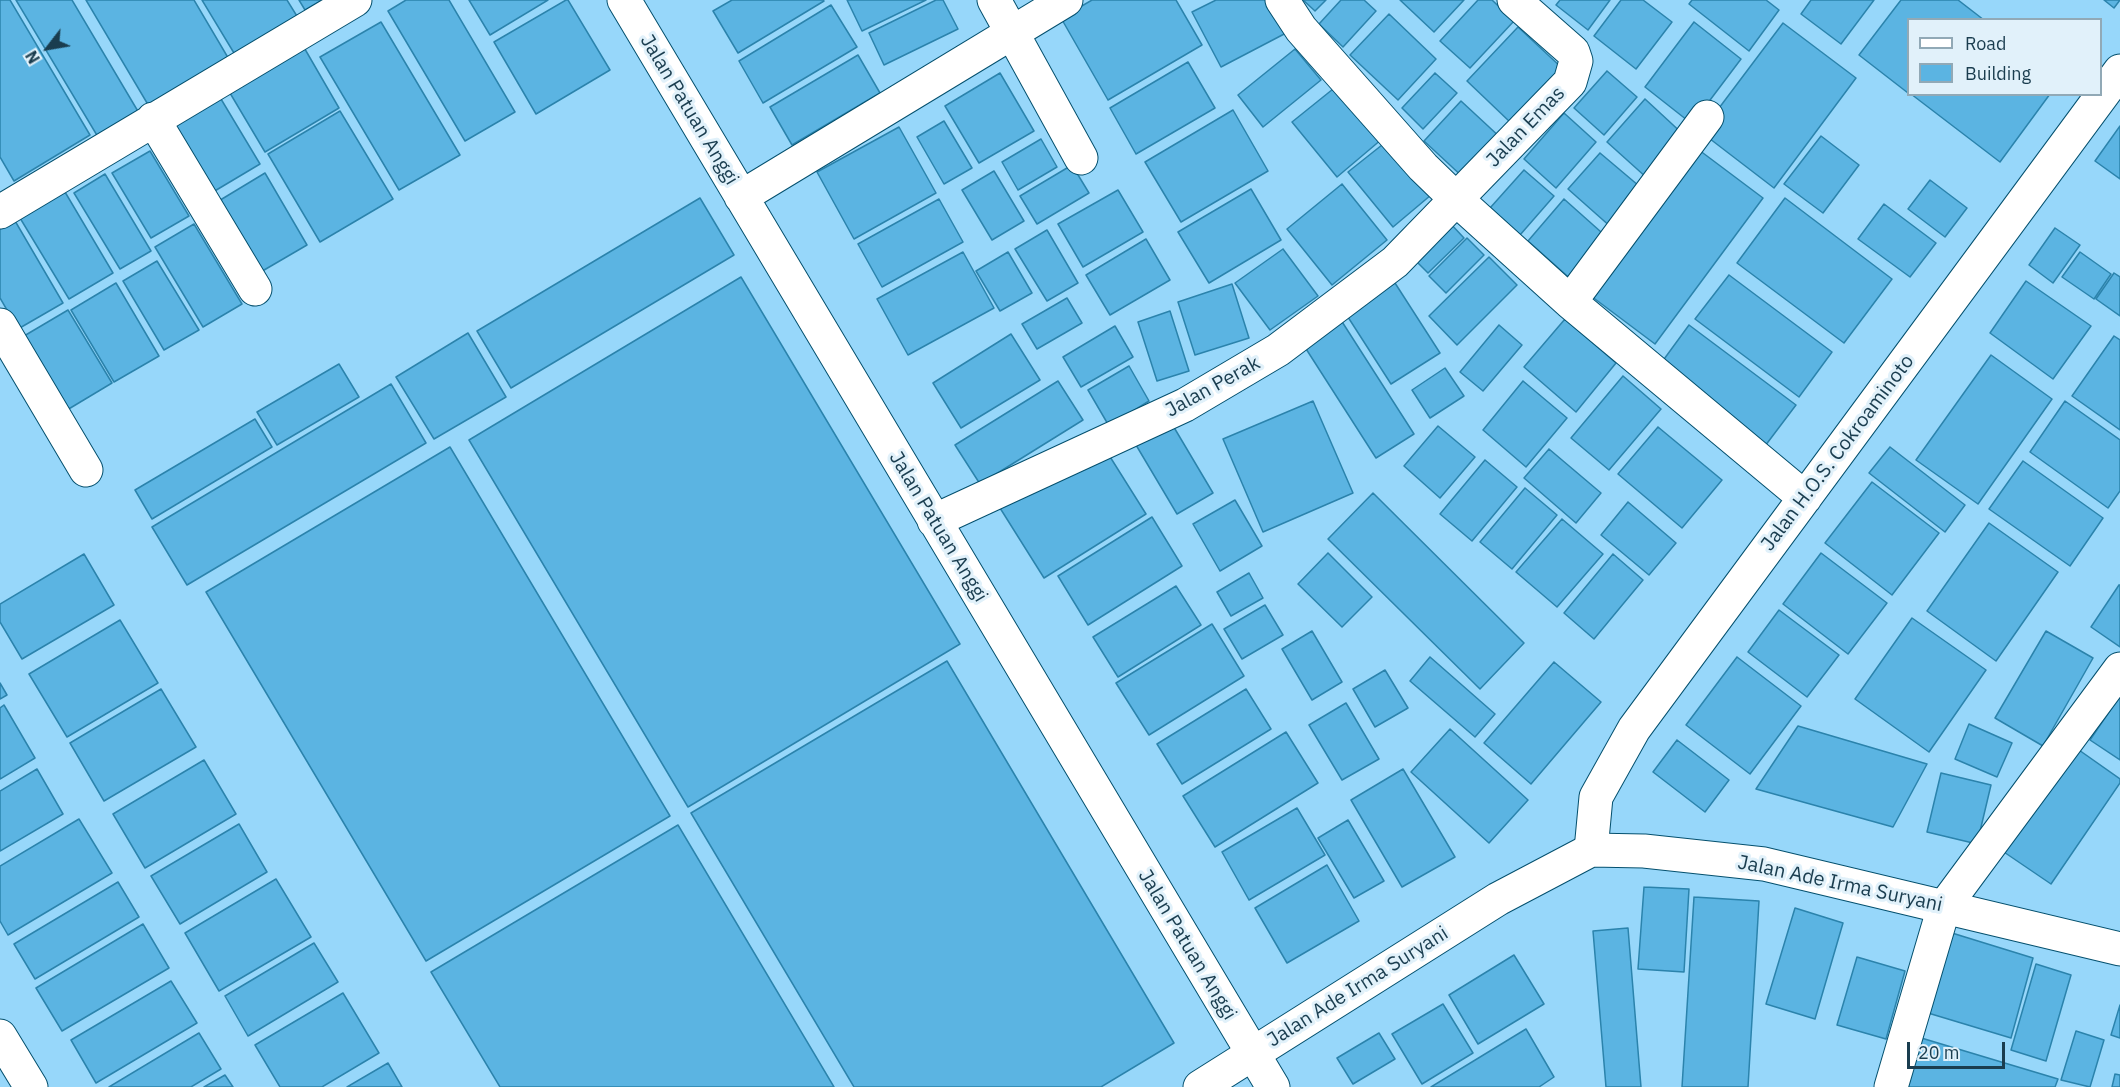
<!DOCTYPE html>
<style>
body{margin:0}
#map{position:relative;width:2120px;height:1087px;overflow:hidden;background:#97d7fa;font-family:"IBM Plex Sans",sans-serif}
canvas{display:block}
.legend{position:absolute;left:1907px;top:18px;width:195px;height:78px;box-sizing:border-box;background:#e1f1fa;border:2px solid #91a9b6;margin:0;padding:8px 10px;list-style:none;font-size:18px;color:#1a3d4f}
.legend li{display:flex;align-items:center;gap:12px;height:30px}
.legend b{width:30px;border:2px solid #91a9b6}
.north{position:absolute;left:18px;top:18px;width:60px;height:60px;-webkit-text-stroke:4px #e1f1fa;paint-order:stroke;rotate:239deg;font-size:16px;font-weight:700;line-height:24px;text-align:center;color:#1a3d4f}
.north::after{content:'';display:block;margin:auto;width:21px;height:27px;background:#1a3d4f;clip-path:polygon(50% 0,100% 100%,50% 72%,0 100%)}
.scale{position:absolute;left:1907px;top:1042px;width:98px;height:27px;box-sizing:border-box;border:3px solid #1a3d4f;border-top:0;padding-left:8px;font-size:18px;line-height:21px;white-space:nowrap;color:#1a3d4f;-webkit-text-stroke:4px #e1f1fa;paint-order:stroke}
</style>
<div id="map">
<canvas width="2120" height="1087"></canvas>
<ul class="legend">
<li><b style="height:8px;background:#fff"></b>Road</li>
<li><b style="height:16px;background:#5bb4e2"></b>Building</li>
</ul>
<div class="north">N</div>
<div class="scale">20 m</div>
</div>
<script>
const g = document.querySelector('canvas').getContext('2d');
g.lineJoin = 'round';
function paint(path, color) { g.fillStyle = color; g.fill(path, 'evenodd'); }
const shape = rows => new Path2D(rows.map(r => 'M' + r).join(''));
function trace(path, color, width, dash) { g.strokeStyle = color; g.lineWidth = width; g.lineCap = dash ? 'butt' : 'round'; g.setLineDash(dash || []); g.stroke(path); }
function drawText(font, color, halo, rows, align = 'center') {
  g.font = font + ' "IBM Plex Sans",sans-serif'; g.lineWidth = 6; g.setLineDash([]); g.textBaseline = 'middle'; g.strokeStyle = halo; g.fillStyle = color; for (const [text, x, y, turn = 0] of rows) {
    g.save(); g.translate(x, y); g.rotate((+turn || 0) * Math.PI / 180); g.textAlign = isNaN(turn) ? turn : align; if (halo) g.strokeText(text, 0, 0); g.fillText(text, 0, 0); g.restore();
  }
}
const building = shape([
 [0,0,10,0,90,135,14,181,0,157,0,0],
 [16,0,72,0,139,113,98,137,16,0],
 [86,0,194,0,230,61,150,108,86,0],
 [202,0,287,0,300,21,237,58,202,0],
 [299,0,322,0,305,10,299,0],
 [406,0,449,0,515,112,465,141,388,11,406,0],
 [469,0,548,0,490,35,469,0],
 [566,0,568,0,610,70,536,114,494,42,566,0],
 [732,0,823,0,824,1,738,53,713,11,732,0],
 [847,0,926,0,862,31,847,0],
 [936,0,943,0,958,29,884,65,869,33,936,0],
 [1092,0,1176,0,1202,45,1108,100,1061,18,1092,0],
 [1216,0,1271,0,1288,32,1221,67,1192,12,1216,0],
 [1303,0,1326,0,1315,11,1303,0],
 [1341,0,1364,0,1376,11,1343,47,1319,24,1341,0],
 [1400,0,1464,0,1434,32,1400,0],
 [1478,0,1492,0,1514,21,1470,68,1440,41,1478,0],
 [1560,0,1610,0,1588,30,1556,5,1560,0],
 [1621,0,1643,0,1672,22,1636,69,1594,36,1621,0],
 [1692,0,1766,0,1779,10,1749,51,1689,4,1692,0],
 [1811,0,1874,0,1841,44,1801,14,1811,0],
 [1901,0,1958,0,1984,20,1908,20,1908,93,1859,55,1901,0],
 [2104,0,2120,0,2114,8,2104,0],
 [831,5,857,47,763,103,739,61,831,5],
 [1389,14,1436,59,1398,100,1350,55,1389,14],
 [381,22,460,155,399,190,320,57,381,22],
 [1694,22,1741,59,1692,124,1645,87,1694,22],
 [1783,23,1856,78,1774,188,1701,132,1783,23],
 [1518,27,1562,68,1511,123,1467,81,1518,27],
 [302,44,339,108,265,152,227,88,302,44],
 [1295,49,1321,80,1263,127,1238,95,1295,49],
 [858,55,880,93,792,145,770,107,858,55],
 [1188,62,1215,108,1136,154,1110,108,1188,62],
 [1607,71,1637,97,1604,135,1574,108,1607,71],
 [1000,73,1034,131,979,163,945,106,1000,73],
 [1435,73,1457,93,1423,129,1402,108,1435,73],
 [1338,85,1382,139,1337,177,1292,122,1338,85],
 [218,94,260,164,213,192,171,121,218,94],
 [1911,94,2050,94,2000,162,1911,94],
 [1645,99,1685,136,1647,178,1607,142,1645,99],
 [1461,101,1502,139,1465,179,1424,141,1461,101],
 [1233,110,1268,171,1181,222,1145,162,1233,110],
 [340,111,393,199,320,242,268,154,340,111],
 [1564,113,1596,142,1556,188,1524,159,1564,113],
 [944,121,972,168,944,184,917,137,944,121],
 [2120,126,2120,179,2095,161,2120,126],
 [899,127,936,193,854,239,817,172,899,127],
 [1821,136,1859,165,1823,213,1784,184,1821,136],
 [1041,139,1057,167,1018,190,1002,162,1041,139],
 [1387,141,1431,195,1393,227,1348,172,1387,141],
 [1699,150,1763,198,1655,344,1591,296,1699,150],
 [150,151,189,216,151,238,112,173,150,151],
 [1600,153,1645,191,1612,228,1568,189,1600,153],
 [1072,165,1089,193,1037,224,1020,196,1072,165],
 [1524,170,1554,196,1520,235,1490,208,1524,170],
 [994,171,1024,221,992,240,962,190,994,171],
 [265,173,307,245,259,273,217,202,265,173],
 [105,174,151,251,120,269,74,193,105,174],
 [1930,180,1967,208,1945,237,1908,209,1930,180],
 [1342,184,1387,240,1332,285,1287,229,1342,184],
 [1251,189,1281,240,1209,283,1178,232,1251,189],
 [1118,190,1143,232,1083,267,1058,224,1118,190],
 [65,192,113,273,69,299,20,218,65,192],
 [700,198,734,255,511,388,477,331,700,198],
 [1785,198,1892,279,1844,343,1737,263,1785,198],
 [939,199,963,242,882,287,858,244,939,199],
 [1564,199,1610,240,1574,282,1528,241,1564,199],
 [1884,204,1936,243,1910,277,1858,239,1884,204],
 [11,214,63,303,18,329,0,298,0,220,11,214],
 [1449,222,1464,238,1428,273,1413,258,1449,222],
 [194,224,242,304,203,327,155,247,194,224],
 [2055,228,2080,245,2053,283,2029,265,2055,228],
 [1047,230,1078,283,1047,301,1015,249,1047,230],
 [1467,238,1484,255,1446,293,1429,276,1467,238],
 [1146,239,1170,280,1110,315,1086,275,1146,239],
 [1283,249,1318,296,1270,330,1235,283,1283,249],
 [963,252,994,308,908,355,877,299,963,252],
 [1008,252,1032,293,1000,311,976,271,1008,252],
 [2080,252,2111,274,2094,299,2062,277,2080,252],
 [1489,257,1517,285,1457,345,1429,316,1489,257],
 [157,261,199,330,164,350,123,281,157,261],
 [2114,273,2120,277,2120,316,2096,299,2114,273],
 [1729,275,1832,352,1799,397,1695,319,1729,275],
 [741,277,960,644,688,807,469,440,741,277],
 [2026,281,2091,326,2053,379,1990,333,2026,281],
 [116,283,159,356,114,382,71,310,116,283],
 [1395,283,1440,353,1391,384,1346,314,1395,283],
 [1232,284,1249,338,1195,355,1178,302,1232,284],
 [1067,298,1082,323,1037,349,1022,324,1067,298],
 [68,310,112,383,67,410,24,336,68,310],
 [1170,311,1189,371,1157,381,1138,322,1170,311],
 [1339,317,1414,434,1376,458,1301,341,1339,317],
 [1565,319,1616,363,1576,412,1524,367,1565,319],
 [1499,325,1522,345,1483,391,1460,372,1499,325],
 [1689,325,1796,405,1765,446,1659,366,1689,325],
 [1115,326,1133,357,1081,387,1063,357,1115,326],
 [468,333,506,397,434,439,396,377,468,333],
 [1011,334,1040,380,961,428,933,383,1011,334],
 [2114,336,2120,340,2120,430,2072,396,2114,336],
 [1991,355,2052,399,1978,504,1916,460,1991,355],
 [339,364,359,397,277,445,257,412,339,364],
 [1129,366,1149,401,1109,426,1088,390,1129,366],
 [1445,368,1464,396,1430,418,1412,390,1445,368],
 [1623,376,1661,409,1609,470,1571,438,1623,376],
 [1058,381,1083,420,980,484,955,445,1058,381],
 [1523,381,1567,418,1526,467,1483,430,1523,381],
 [391,384,426,443,187,585,152,527,391,384],
 [1313,401,1353,493,1263,532,1223,439,1313,401],
 [2065,401,2120,440,2120,491,2108,508,2030,452,2065,401],
 [255,419,272,447,152,519,135,490,255,419],
 [1172,424,1213,493,1177,514,1136,445,1172,424],
 [1438,426,1475,457,1440,498,1404,466,1438,426],
 [1658,427,1722,480,1682,528,1618,474,1658,427],
 [1102,444,1146,514,1044,578,1000,508,1102,444],
 [450,447,670,816,426,961,206,592,450,447],
 [1890,447,1965,505,1945,532,1869,473,1890,447],
 [1549,449,1601,493,1576,523,1524,478,1549,449],
 [1485,460,1517,487,1472,541,1440,514,1485,460],
 [2023,461,2103,518,2070,566,1989,509,2023,461],
 [1872,482,1939,533,1892,595,1825,543,1872,482],
 [1525,488,1557,515,1512,569,1480,542,1525,488],
 [1373,493,1524,643,1480,689,1328,539,1373,493],
 [1235,500,1262,546,1220,571,1193,524,1235,500],
 [1628,502,1676,543,1649,575,1601,535,1628,502],
 [1152,517,1182,566,1088,625,1058,576,1152,517],
 [1562,519,1603,554,1557,607,1516,572,1562,519],
 [1989,523,2058,572,1996,661,1927,611,1989,523],
 [1328,553,1372,597,1342,627,1298,584,1328,553],
 [1821,553,1887,603,1848,654,1783,604,1821,553],
 [84,554,114,605,22,659,0,622,0,604,84,554],
 [1613,554,1643,580,1594,639,1564,613,1613,554],
 [1249,573,1263,598,1231,616,1217,592,1249,573],
 [2119,585,2120,585,2120,647,2091,627,2119,585],
 [1176,586,1201,625,1118,677,1093,637,1176,586],
 [1265,605,1283,635,1242,659,1224,629,1265,605],
 [1779,610,1839,655,1807,697,1748,652,1779,610],
 [1912,618,1986,670,1929,752,1855,699,1912,618],
 [120,620,158,683,67,737,29,674,120,620],
 [1212,624,1244,676,1149,735,1116,683,1212,624],
 [1312,631,1342,682,1312,700,1282,649,1312,631],
 [2046,631,2093,658,2043,746,1995,718,2046,631],
 [1430,657,1495,714,1475,737,1410,681,1430,657],
 [1737,657,1801,706,1750,774,1686,725,1737,657],
 [947,661,1174,1043,1101,1087,854,1087,691,813,947,661],
 [1554,662,1601,702,1531,784,1484,743,1554,662],
 [1385,670,1408,708,1375,727,1353,689,1385,670],
 [0,683,7,695,0,699,0,683],
 [161,689,196,747,104,801,70,743,161,689],
 [1246,689,1271,729,1182,784,1157,744,1246,689],
 [2120,696,2120,760,2090,740,2120,696],
 [1346,703,1379,759,1342,780,1309,725,1346,703],
 [4,705,35,758,0,779,0,708,4,705],
 [1969,724,2012,743,1997,777,1955,759,1969,724],
 [1798,726,1927,764,1893,827,1756,789,1798,726],
 [1450,729,1528,800,1489,843,1411,772,1450,729],
 [1286,732,1318,783,1215,847,1183,796,1286,732],
 [1677,740,1729,780,1705,812,1653,772,1677,740],
 [2069,743,2120,779,2120,783,2051,884,1998,848,2069,743],
 [204,760,236,814,145,868,113,814,204,760],
 [37,769,63,814,0,851,0,791,37,769],
 [1403,769,1455,857,1402,887,1351,800,1403,769],
 [1941,773,1991,785,1977,844,1927,832,1941,773],
 [1297,808,1325,855,1249,900,1222,852,1297,808],
 [79,819,112,873,8,935,0,921,0,866,79,819],
 [1348,820,1384,881,1354,898,1318,838,1348,820],
 [239,824,267,872,180,924,151,876,239,824],
 [678,825,834,1087,500,1087,431,972,678,825],
 [1327,865,1359,921,1287,963,1255,908,1327,865],
 [276,879,311,937,219,991,185,933,276,879],
 [118,882,139,917,35,979,14,944,118,882],
 [1644,887,1689,889,1684,972,1638,969,1644,887],
 [1694,897,1759,901,1748,1087,1682,1087,1694,897],
 [1795,908,1843,923,1815,1019,1766,1004,1795,908],
 [143,924,169,968,62,1031,36,988,143,924],
 [1628,928,1641,1087,1606,1087,1593,931,1628,928],
 [1952,933,2033,958,2011,1038,1928,1013,1952,933],
 [314,943,338,982,248,1036,225,996,314,943],
 [1514,955,1544,1004,1478,1044,1449,995,1514,955],
 [1857,957,1905,971,1886,1039,1837,1025,1857,957],
 [2036,964,2071,975,2046,1061,2011,1050,2036,964],
 [171,981,197,1023,96,1083,71,1040,171,981],
 [343,993,379,1053,322,1087,280,1087,255,1045,343,993],
 [1443,1004,1473,1053,1422,1084,1392,1034,1443,1004],
 [2120,1005,2120,1038,2111,1035,2120,1005],
 [1526,1029,1554,1077,1539,1087,1431,1087,1526,1029],
 [2076,1031,2104,1040,2090,1087,2061,1080,2076,1031],
 [199,1033,221,1069,191,1087,109,1087,199,1033],
 [1379,1033,1395,1059,1353,1084,1337,1058,1379,1033],
 [1918,1037,2058,1079,2055,1087,1904,1087,1918,1037],
 [388,1063,402,1087,347,1087,388,1063],
 [2115,1074,2120,1075,2120,1087,2112,1087,2115,1074],
 [225,1075,233,1087,204,1087,225,1075]
]);
const minor = shape([
 [624,0,1273,1087],
 [994,0,1081,158],
 [1282,0,1301,29,1423,167,1456,199,1570,302,1805,498],
 [153,119,255,289],
 [741,197,1066,0],
 [0,212,355,0],
 [1570,302,1707,117],
 [0,325,86,470],
 [934,521,1185,405,1278,350,1395,262,1570,82,1576,61,1573,52,1514,0],
 [1591,850,1596,797,1634,729,2120,71],
 [0,1036,31,1087],
 [1891,1087,1944,907,2120,669]
]);
const major = shape([
 [1200,1087,1498,899,1591,850,1644,851,1764,864,2120,949]
]);
const streetNames = [
 ["Jalan Patuan Anggi",689,110,59],
 ["Jalan Emas",1526,127,-46],
 ["Jalan Perak",1213,387,-29],
 ["Jalan H.O.S. Cokroaminoto",1838,453,-53],
 ["Jalan Patuan Anggi",938,527,59],
 ["Jalan Ade Irma Suryani",1840,884,12],
 ["Jalan Patuan Anggi",1187,945,59],
 ["Jalan Ade Irma Suryani",1358,987,-32]
];
paint(building, '#5bb4e2');
trace(building, '#2b83ac', 1.5);
trace(minor, '#04506e', 35);
trace(major, '#04506e', 35);
trace(minor, '#fff', 33);
trace(major, '#fff', 33);
drawText('20px', '#1a3d4f', '#e1f1fa', streetNames);
</script>
